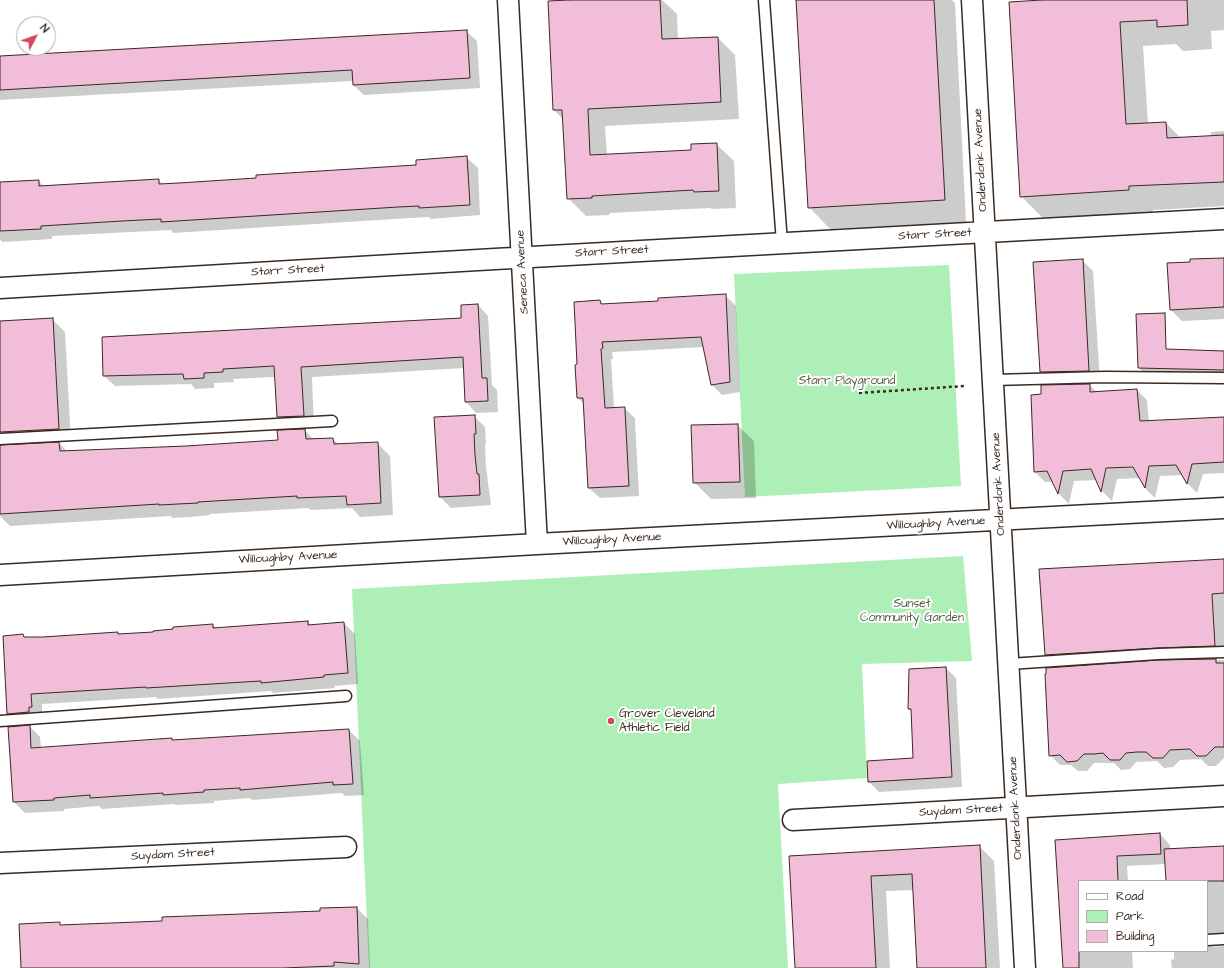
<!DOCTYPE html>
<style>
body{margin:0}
#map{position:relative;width:1224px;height:968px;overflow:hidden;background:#fff;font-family:"Architects Daughter",sans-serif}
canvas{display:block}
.legend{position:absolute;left:1078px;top:880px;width:130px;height:72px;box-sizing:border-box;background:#fff;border:1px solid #b1aaa5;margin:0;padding:5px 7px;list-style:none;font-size:12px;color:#3b2a1e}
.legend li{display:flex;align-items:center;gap:8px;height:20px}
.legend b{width:20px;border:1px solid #b1aaa5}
.north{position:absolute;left:16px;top:16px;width:40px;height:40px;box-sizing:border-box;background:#fff;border:1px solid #b1aaa5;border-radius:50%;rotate:49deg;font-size:11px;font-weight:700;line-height:16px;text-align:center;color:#3b2a1e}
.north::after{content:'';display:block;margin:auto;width:14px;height:18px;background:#d1495b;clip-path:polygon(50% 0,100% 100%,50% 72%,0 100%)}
</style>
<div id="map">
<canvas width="1224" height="968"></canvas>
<ul class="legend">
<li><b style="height:5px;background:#fff"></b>Road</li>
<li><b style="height:11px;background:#aeefb7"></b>Park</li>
<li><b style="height:11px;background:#f1bdd9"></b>Building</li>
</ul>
<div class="north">N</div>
</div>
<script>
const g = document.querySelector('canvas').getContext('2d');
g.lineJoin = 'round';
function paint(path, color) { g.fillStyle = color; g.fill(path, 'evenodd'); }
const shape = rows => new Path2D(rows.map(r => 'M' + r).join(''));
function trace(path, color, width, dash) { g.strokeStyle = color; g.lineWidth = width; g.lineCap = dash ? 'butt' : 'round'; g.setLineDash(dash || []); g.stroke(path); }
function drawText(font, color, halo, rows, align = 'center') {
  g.font = font + ' "Architects Daughter",sans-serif'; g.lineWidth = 4; g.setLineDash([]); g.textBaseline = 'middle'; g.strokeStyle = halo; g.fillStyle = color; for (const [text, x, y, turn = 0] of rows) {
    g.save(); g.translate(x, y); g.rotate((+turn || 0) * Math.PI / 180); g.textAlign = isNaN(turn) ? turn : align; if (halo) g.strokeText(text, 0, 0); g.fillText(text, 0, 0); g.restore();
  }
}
const green = shape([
 [949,265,961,486,745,497,734,274],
 [963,556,972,661,862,664,867,778,778,784,788,968,369,968,352,589]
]);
const shadow = shape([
 [590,0,662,0,677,14,678,40,718,38,735,55,739,119,605,126,607,156,692,151,716,144,734,161,736,208,712,209,710,208,610,213,609,215,586,216,568,198,564,120,554,110],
 [797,0,952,0,955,3,966,222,830,229,809,207],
 [1059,0,1224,0,1224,30,1211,31,1212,49,1183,51,1176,44,1143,46,1148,124,1166,123,1181,138,1211,137,1211,132,1224,131,1224,206,1153,210,1153,214,1045,220,1021,196],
 [466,31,477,41,480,88,364,95,353,85,353,81,0,100,0,57],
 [466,157,478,168,480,215,431,219,429,217,410,218,173,233,171,230,52,236,52,239,2,242,0,239,0,183,38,181,44,186,159,180,163,185,417,166],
 [1224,258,1224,319,1182,321,1171,310],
 [1082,260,1093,271,1100,382,1052,383,1041,372],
 [725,295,736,306,740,392,722,395,712,385,704,347,612,352,613,359,611,359,614,408,624,408,635,418,635,421,639,496,600,498,589,488,584,404,578,398,578,365,600,301,604,305,659,302],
 [478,305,488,316,492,385,497,390,498,412,476,413,466,402,464,368,312,377,314,426,288,428,278,417,275,377,233,379,234,382,214,383,214,388,195,389,191,384,115,386,104,376,462,319],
 [52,319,65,332,71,442,58,442,68,452,279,441,305,430,314,440,333,439,339,445,377,443,390,456,393,515,360,517,352,508,311,510,308,508,210,514,210,515,191,517,172,518,171,516,10,526,0,516,0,322],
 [1224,353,1224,375,1144,373,1139,368],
 [1089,385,1097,392,1137,390,1147,400,1149,422,1224,418,1224,473,1203,474,1197,493,1187,483,1183,475,1160,476,1155,498,1145,488,1140,478,1117,479,1112,501,1102,491,1097,480,1074,481,1069,504,1059,494,1054,482,1045,482,1035,472,1042,395],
 [474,416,485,427,486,444,485,445,486,467,491,505,451,508,440,497,435,418],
 [737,425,754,441,756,498,711,499,694,482],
 [1224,560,1224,655,1056,664,1046,655],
 [308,622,311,625,344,623,355,634,358,684,334,686,335,688,273,693,271,691,158,699,156,697,42,704,42,718,19,724,8,714,23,635,26,638,117,633,119,635,154,633,213,625,217,629],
 [1224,660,1224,758,1216,766,1208,766,1201,759,1180,760,1173,767,1164,768,1157,761,1136,762,1130,769,1121,770,1114,763,1094,763,1087,771,1078,771,1071,765,1060,765,1050,755,1158,661],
 [946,668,956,678,962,787,879,792,869,782,914,759,912,711,909,709],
 [29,726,40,737,41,748,349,730,360,741,364,795,345,796,342,793,252,800,250,798,214,801,214,803,175,805,174,804,102,809,99,806,64,809,64,811,25,813,14,802,9,728],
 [1160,834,1170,845,1170,850,1224,847,1224,943,1217,944,1211,947,1224,946,1224,968,1172,968,1171,960,1174,959,1174,951,1207,951,1207,881,1167,881,1166,864,1127,866,1128,881,1079,881,1079,951,1132,951,1133,968,1064,968,1056,841],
 [979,846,994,861,1000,968,918,968,914,890,886,891,890,968,796,968,790,856],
 [357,908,368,919,370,968,22,968,59,923,62,926,163,922,321,912]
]);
const building = shape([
 [569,0,660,0,662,39,718,37,721,102,588,109,590,155,691,150,691,144,717,143,719,191,694,192,693,190,592,196,592,198,567,199,562,110,553,110,548,1,569,0],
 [796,0,934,0,945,200,808,208,796,0],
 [1042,0,1187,0,1188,25,1157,27,1157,20,1120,22,1126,124,1166,122,1167,138,1224,135,1224,182,1129,186,1129,190,1020,197,1009,2,1042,0],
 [467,30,470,78,353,85,352,70,0,90,0,56,467,30],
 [467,156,470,205,419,208,419,206,398,207,161,222,161,219,122,221,41,226,41,229,0,231,0,182,39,180,39,186,159,179,159,184,179,183,256,178,256,175,416,165,416,160,467,156],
 [1224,258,1224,307,1170,310,1167,263,1190,262,1190,259,1224,258],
 [1083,259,1089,371,1040,372,1033,262,1083,259],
 [726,294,730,382,711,385,701,337,602,342,603,348,601,349,605,408,625,407,625,410,629,486,588,488,583,398,577,398,575,365,577,364,574,302,600,300,601,304,658,301,658,298,726,294],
 [478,304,482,378,487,378,488,401,465,402,463,357,301,367,304,416,277,417,274,366,223,369,223,372,204,373,204,378,184,379,183,374,103,376,102,337,461,318,461,305,478,304],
 [1165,313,1166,349,1224,351,1224,370,1138,368,1136,314,1165,313],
 [53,318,59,429,0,432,0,321,53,318],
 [1090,384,1090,392,1137,389,1140,421,1224,417,1224,462,1192,464,1187,484,1176,465,1149,466,1145,488,1133,467,1106,468,1101,492,1091,469,1063,471,1058,494,1047,471,1034,472,1031,395,1041,394,1041,385,1090,384],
 [475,415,476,434,474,434,475,455,477,474,479,474,480,495,439,497,434,417,475,415],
 [738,424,740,482,693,483,691,425,738,424],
 [305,429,306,439,333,438,334,444,378,442,381,503,347,505,346,496,297,498,297,496,198,502,198,503,178,504,159,505,159,504,0,514,0,445,59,442,60,451,186,446,278,440,277,430,305,429],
 [1224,559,1224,593,1212,594,1215,646,1158,648,1045,655,1039,569,1224,559],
 [308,621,308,625,344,622,348,673,324,675,324,677,261,683,261,681,146,688,146,687,31,694,32,707,29,707,29,712,7,714,3,636,23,634,24,637,43,637,118,632,118,634,153,632,153,631,173,629,173,627,213,624,213,628,308,621],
 [1216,659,1216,663,1224,663,1224,747,1215,747,1206,756,1197,756,1190,749,1170,750,1163,758,1153,758,1146,752,1137,752,1126,753,1120,760,1110,760,1103,753,1094,754,1084,754,1077,761,1067,762,1060,755,1049,756,1045,674,1046,674,1046,668,1158,660,1216,659],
 [946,667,952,777,868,782,867,761,913,758,911,709,908,709,909,669,946,667],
 [30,725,31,748,172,738,172,740,349,729,353,784,333,785,333,782,240,790,240,788,204,790,204,792,163,795,163,793,90,798,90,795,54,798,54,800,13,802,8,727,30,725],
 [1160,833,1161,854,1117,856,1118,881,1079,881,1079,968,1063,968,1055,840,1160,833],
 [980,845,986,968,917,968,912,874,871,876,876,968,795,968,789,856,980,845],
 [1224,846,1224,881,1166,881,1164,849,1224,846],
 [357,907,359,964,334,962,334,966,283,968,21,968,19,924,60,922,60,925,162,921,162,917,320,911,320,908,357,907]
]);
const path = shape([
 [859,393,965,386]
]);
const lane = shape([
 [764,0,782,243],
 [993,380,1105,377,1224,378],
 [0,439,332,421],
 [1009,664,1158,654,1224,652],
 [0,721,346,696],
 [1207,940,1224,939]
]);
const street = shape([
 [508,0,537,544],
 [972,0,1025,968],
 [0,288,495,259,1224,219],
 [0,575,537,544,1224,508],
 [793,820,1224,796],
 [0,863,346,847]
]);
const markers = [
 [611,721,4,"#d1495b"]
];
const streetNames = [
 ["Onderdonk Avenue",981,160,-93],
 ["Starr Street",935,235,-3],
 ["Starr Street",612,252,-3],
 ["Starr Street",288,271,-3],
 ["Seneca Avenue",523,272,-93],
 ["Onderdonk Avenue",999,484,-93],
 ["Willoughby Avenue",936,524,-3],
 ["Willoughby Avenue",612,540,-3],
 ["Willoughby Avenue",288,558,-3],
 ["Onderdonk Avenue",1016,808,-93],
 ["Suydam Street",961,811,-3],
 ["Suydam Street",173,855,-3]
];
const parkNames = [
 ["Starr Playground",847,381],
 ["Sunset",912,604],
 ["Community Garden",912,618]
];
const poiNames = [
 ["Grover Cleveland",619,714],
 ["Athletic Field",619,728]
];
paint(green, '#aeefb7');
paint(shadow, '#0003');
paint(building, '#f1bdd9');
trace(building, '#3b2a1e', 1);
trace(lane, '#3b2a1e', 13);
trace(street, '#3b2a1e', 23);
trace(path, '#3b2a1e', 2.5, [3, 3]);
trace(lane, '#fff', 10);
trace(street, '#fff', 20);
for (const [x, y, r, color] of markers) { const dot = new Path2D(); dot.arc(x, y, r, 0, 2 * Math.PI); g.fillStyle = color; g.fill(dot); trace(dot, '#fff', 1.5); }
drawText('12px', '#3b2a1e', '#fff', streetNames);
drawText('12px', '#585b44', '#fff', parkNames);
drawText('12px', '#3b2a1e', '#fff', poiNames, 'left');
</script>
